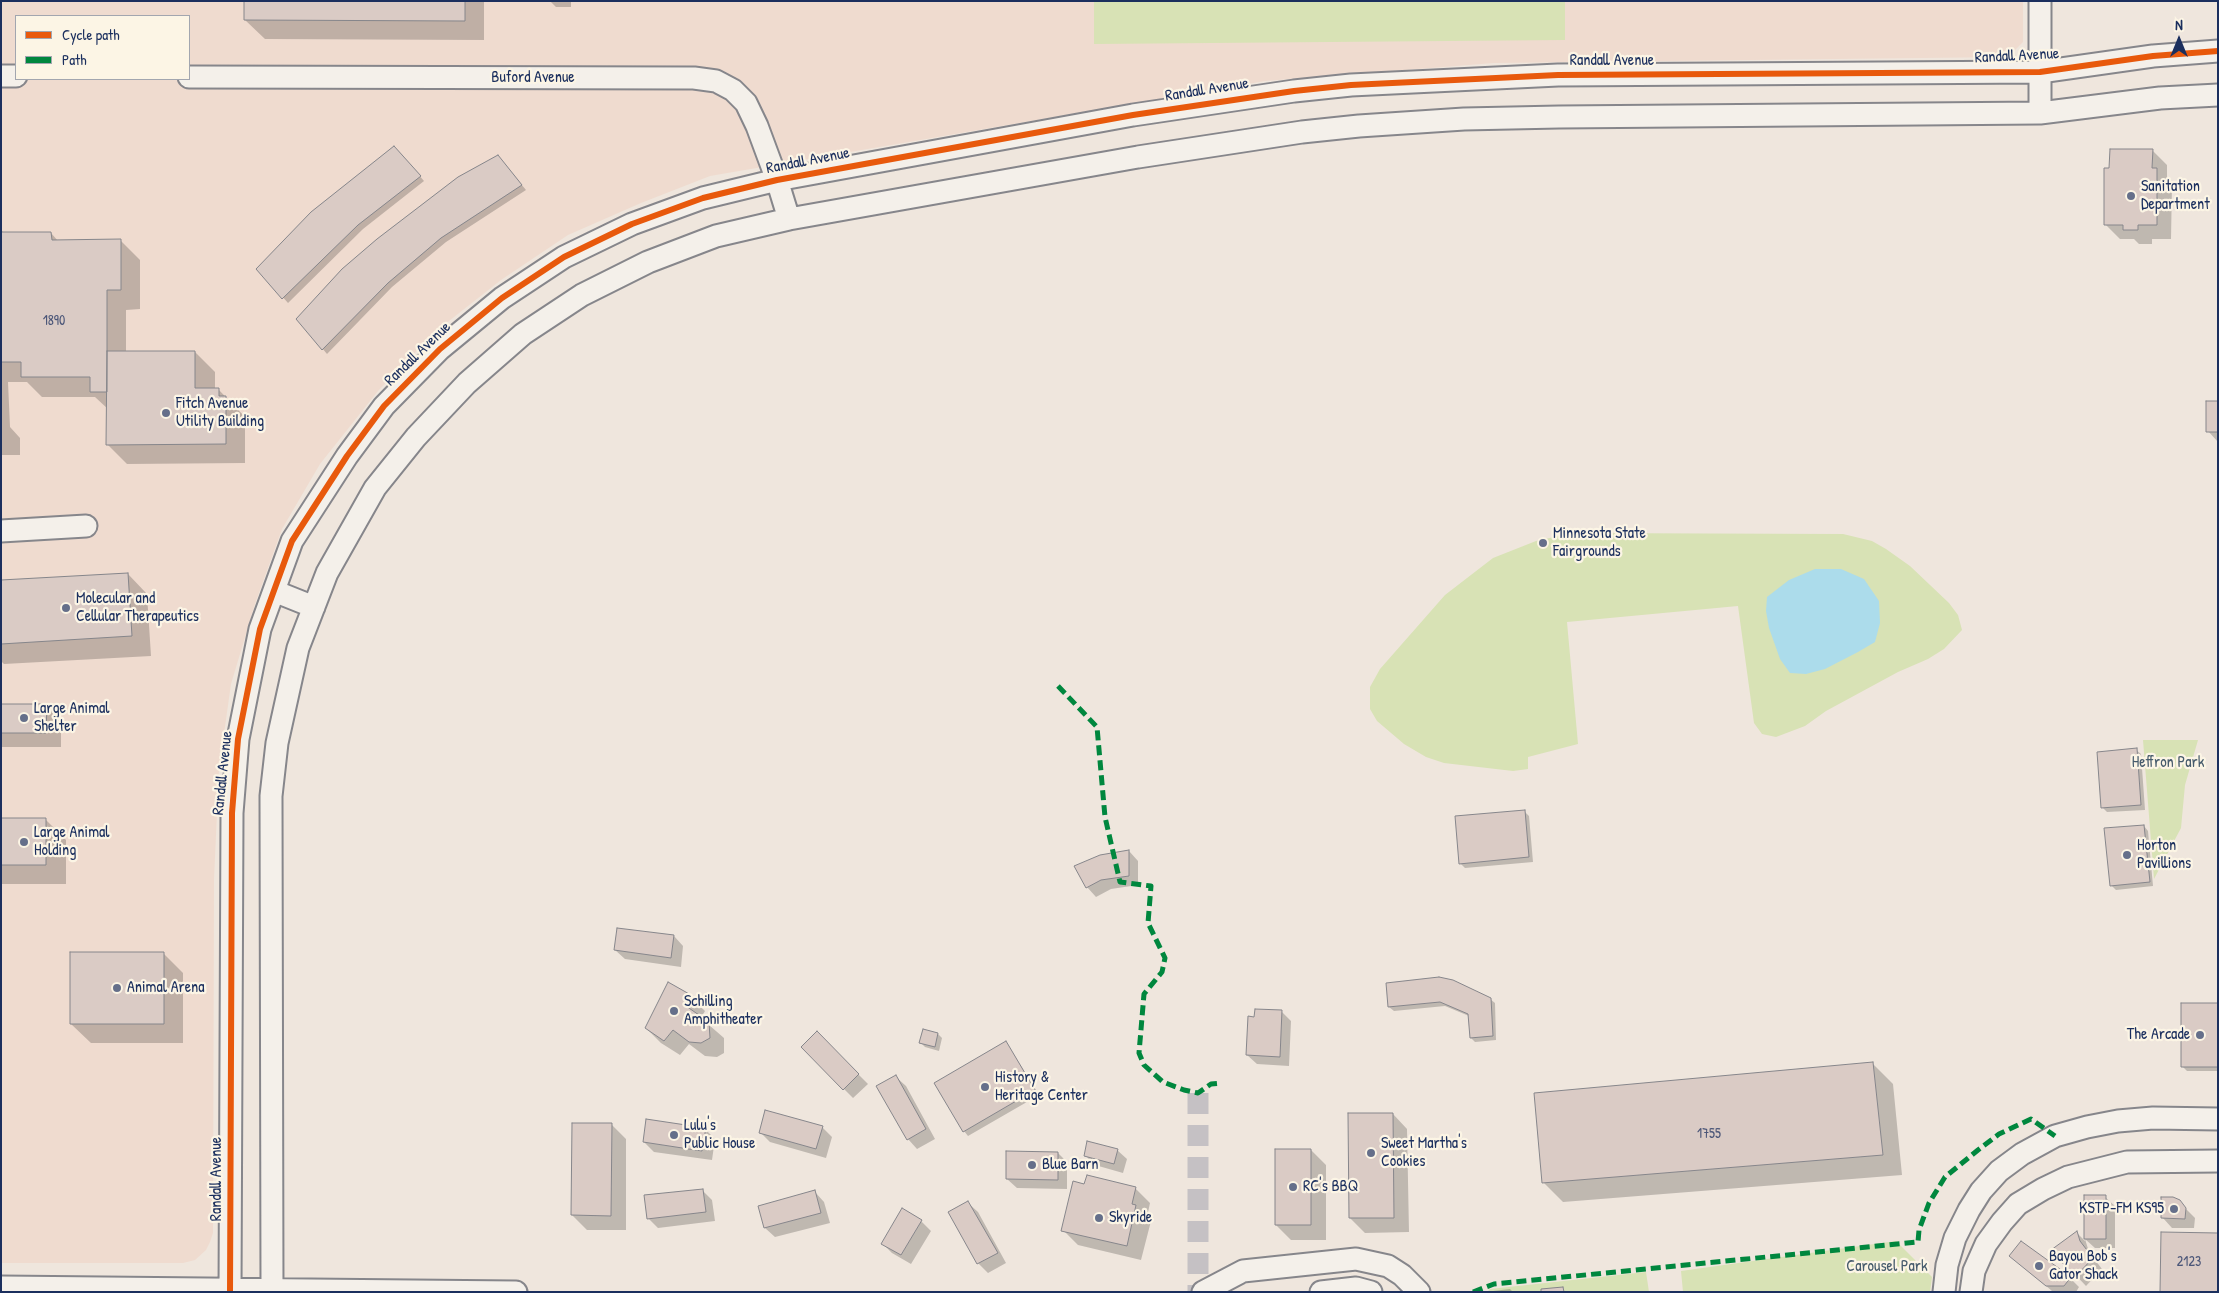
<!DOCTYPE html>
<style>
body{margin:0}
#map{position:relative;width:2219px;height:1293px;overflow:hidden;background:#efe6dd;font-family:"Patrick Hand",sans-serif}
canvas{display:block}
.frame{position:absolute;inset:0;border:2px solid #1b2f5e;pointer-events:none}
.legend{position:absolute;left:15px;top:15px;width:175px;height:65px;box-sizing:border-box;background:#fcf5e5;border:1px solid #a2a6af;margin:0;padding:6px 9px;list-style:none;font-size:15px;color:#1b2f5e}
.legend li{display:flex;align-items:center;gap:10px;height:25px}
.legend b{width:25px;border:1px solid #a2a6af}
.north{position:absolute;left:2154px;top:15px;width:50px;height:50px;-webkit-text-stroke:4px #fcf5e5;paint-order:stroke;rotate:0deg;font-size:14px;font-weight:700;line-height:20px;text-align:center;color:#1b2f5e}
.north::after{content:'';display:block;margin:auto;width:18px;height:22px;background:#1b2f5e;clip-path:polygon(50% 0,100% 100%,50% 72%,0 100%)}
</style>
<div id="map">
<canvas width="2219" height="1293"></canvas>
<div class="frame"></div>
<ul class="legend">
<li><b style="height:6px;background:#e8590c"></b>Cycle path</li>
<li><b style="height:6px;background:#00873e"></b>Path</li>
</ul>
<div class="north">N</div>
</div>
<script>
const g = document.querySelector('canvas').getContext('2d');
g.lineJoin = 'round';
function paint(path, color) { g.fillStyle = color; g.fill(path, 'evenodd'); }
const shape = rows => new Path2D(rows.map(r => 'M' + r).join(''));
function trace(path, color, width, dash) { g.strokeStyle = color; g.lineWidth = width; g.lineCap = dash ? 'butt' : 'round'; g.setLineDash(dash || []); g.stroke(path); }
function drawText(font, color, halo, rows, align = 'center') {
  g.font = font + ' "Patrick Hand",sans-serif'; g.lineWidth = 4.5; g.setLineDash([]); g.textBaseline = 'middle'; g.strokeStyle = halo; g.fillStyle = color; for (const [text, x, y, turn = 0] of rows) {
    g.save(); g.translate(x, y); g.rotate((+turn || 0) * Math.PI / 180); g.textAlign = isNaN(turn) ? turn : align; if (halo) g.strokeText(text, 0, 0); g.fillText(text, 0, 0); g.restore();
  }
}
const built = shape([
 [1,1,2023,1,2023,42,2008,57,1494,63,1265,81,710,176,641,203,568,235,501,280,435,332,378,391,320,464,282,529,255,604,231,684,219,769,214,879,213,1233,210,1242,206,1250,195,1260,183,1263,1,1263],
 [16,16,189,16,189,79,16,79]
]);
const green = shape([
 [1094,1,1565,1,1565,40,1094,44],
 [1572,533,1843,534,1872,541,1886,549,1910,566,1949,603,1958,615,1962,630,1944,649,1928,659,1898,672,1826,711,1805,726,1776,737,1762,734,1754,723,1738,606,1567,622,1578,744,1528,757,1528,769,1513,771,1444,763,1426,757,1404,744,1377,721,1370,709,1370,687,1380,669,1445,595,1493,558,1536,541],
 [2143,740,2198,740,2185,785,2181,828,2154,879],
 [1896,1241,1932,1277,1930,1292,1683,1292,1681,1271],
 [1646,1272,1649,1292,1487,1292,1490,1289]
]);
const water = shape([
 [1815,569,1841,569,1864,579,1879,601,1880,623,1875,642,1858,652,1825,669,1806,674,1790,673,1780,659,1769,628,1766,611,1767,597,1789,580]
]);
const shadow = shape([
 [245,1,484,1,484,40,265,39,245,20],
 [550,1,571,1,571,7,556,7],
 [2152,150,2167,165,2167,179,2172,184,2171,239,2152,239,2152,244,2139,244,2134,239,2120,239,2105,224],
 [399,152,424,181,363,229,288,303,258,269],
 [502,161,526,190,446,242,392,287,327,354,298,319],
 [1,230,4,233,51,233,58,241,120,240,140,260,140,309,126,310,126,352,195,352,215,372,215,389,218,389,245,417,245,463,127,464,107,444,108,409,95,397,42,397,27,382,8,382,10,427,20,438,20,455,1,455],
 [2218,402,2218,442,2208,431],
 [128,574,147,594,151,656,4,664,1,661,1,581],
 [1,704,46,705,61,720,61,747,1,747],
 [2136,750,2141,754,2145,810,2107,812,2103,808],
 [1524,811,1529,816,1533,862,1465,868,1460,863],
 [1,820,46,820,66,840,66,884,1,884],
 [2144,826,2148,831,2153,886,2116,890,2111,885],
 [1129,851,1138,861,1138,885,1111,889,1096,897,1087,887],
 [674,936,683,946,681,967,625,959,615,950],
 [163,953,183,973,183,1043,91,1043,71,1024],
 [1387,984,1490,999,1495,1003,1496,1040,1475,1042,1471,1038,1469,1016,1445,1006,1394,1011,1389,1007],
 [690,996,705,1011,701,1018,724,1038,724,1053,717,1057,705,1056,689,1044,680,1055,661,1043,646,1028],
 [2218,1004,2218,1071,2187,1071,2183,1067],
 [1281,1011,1291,1021,1289,1066,1257,1064,1247,1055,1256,1018],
 [924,1030,938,1034,942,1038,939,1051,925,1047,921,1043],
 [817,1033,868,1084,853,1098,802,1047],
 [1006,1042,1039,1095,968,1136,964,1131],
 [1873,1064,1893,1084,1902,1175,1563,1202,1543,1182],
 [896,1077,906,1086,935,1139,917,1149,908,1139],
 [1393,1114,1407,1129,1409,1232,1365,1233,1350,1218],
 [611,1124,626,1139,626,1230,587,1230,572,1215],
 [822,1127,832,1137,826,1158,770,1142,760,1132],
 [705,1129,715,1139,712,1160,654,1152,644,1142],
 [1117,1150,1127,1159,1123,1173,1095,1165,1085,1155],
 [1311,1150,1326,1165,1326,1240,1291,1240,1276,1225],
 [1058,1153,1067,1162,1067,1189,1017,1188,1007,1179],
 [1085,1185,1135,1188,1150,1203,1147,1217,1151,1221,1141,1260,1078,1245,1063,1230],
 [702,1190,712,1200,715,1221,658,1228,648,1218],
 [815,1192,824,1202,830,1223,775,1237,765,1228],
 [2085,1197,2105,1197,2115,1206,2115,1248,2095,1248,2085,1239,2089,1252,2102,1269,2086,1286,2052,1250,2077,1233,2085,1241],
 [2177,1200,2195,1218,2194,1228,2172,1228,2163,1218],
 [968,1203,978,1212,1006,1263,988,1273,978,1263],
 [902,1210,921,1221,931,1231,911,1264,892,1253,882,1243],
 [2011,1256,2070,1278,2079,1287,2076,1292,2044,1292,2052,1291],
 [1510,1289,1513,1292,1493,1292,1493,1291]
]);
const building = shape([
 [244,1,465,1,465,21,244,20,244,1],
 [394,146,421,176,358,225,282,299,256,269,311,212,394,146],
 [2110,149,2153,149,2152,168,2157,168,2157,225,2138,225,2138,230,2123,230,2123,225,2104,225,2104,168,2109,168,2110,149],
 [498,155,522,185,441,238,388,283,322,350,296,319,342,269,377,239,458,177,498,155],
 [1,232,51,232,52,240,121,239,121,290,107,290,107,392,90,392,90,377,21,377,21,362,1,362,1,232],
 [107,351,195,351,195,388,219,388,219,396,226,396,226,444,106,445,107,351],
 [2206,401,2218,401,2218,432,2206,432,2206,401],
 [128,573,132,636,1,644,1,580,128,573],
 [1,704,47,704,46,733,1,733,1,704],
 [2137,748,2141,805,2101,808,2097,752,2137,748],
 [1525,810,1529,857,1459,864,1455,816,1525,810],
 [1,818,46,818,46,865,1,865,1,818],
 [2144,825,2150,882,2110,886,2104,828,2144,825],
 [1129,850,1129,876,1101,880,1086,888,1074,866,1100,855,1129,850],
 [617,928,674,935,671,958,614,950,617,928],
 [70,952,164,952,164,1024,70,1024,70,952],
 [1439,977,1453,980,1491,998,1493,1036,1470,1038,1468,1014,1440,1002,1388,1007,1386,983,1439,977],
 [668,982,691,995,686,1006,709,1022,710,1038,701,1043,689,1042,673,1030,664,1041,645,1028,668,982],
 [2181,1003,2218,1003,2218,1067,2181,1067,2181,1003],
 [1255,1009,1282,1010,1280,1057,1246,1055,1248,1016,1254,1017,1255,1009],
 [923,1029,938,1033,935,1047,919,1043,923,1029],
 [817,1031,859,1074,843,1090,801,1047,817,1031],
 [1006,1041,1035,1090,963,1132,934,1083,1006,1041],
 [1873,1062,1883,1155,1542,1183,1534,1093,1873,1062],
 [896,1075,926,1129,907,1140,876,1086,896,1075],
 [765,1110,823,1126,816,1149,759,1133,765,1110],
 [1348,1113,1393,1113,1394,1218,1349,1218,1348,1113],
 [646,1119,706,1128,702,1151,643,1142,646,1119],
 [572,1123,612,1123,611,1216,571,1215,572,1123],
 [1087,1141,1118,1149,1114,1164,1084,1156,1087,1141],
 [1275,1149,1311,1149,1311,1225,1275,1225,1275,1149],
 [1006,1151,1058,1152,1058,1180,1006,1179,1006,1151],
 [1087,1175,1136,1187,1132,1204,1136,1205,1127,1246,1061,1231,1073,1181,1084,1184,1087,1175],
 [703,1189,706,1212,647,1219,644,1195,703,1189],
 [815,1190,821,1213,764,1228,758,1206,815,1190],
 [2084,1195,2106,1195,2106,1239,2084,1239,2084,1195],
 [2161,1197,2173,1197,2180,1200,2186,1208,2185,1219,2161,1218,2161,1197],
 [968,1201,998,1253,977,1264,948,1212,968,1201],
 [902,1208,922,1220,901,1255,881,1244,902,1208],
 [2077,1231,2080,1241,2093,1258,2075,1277,2051,1250,2077,1231],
 [2161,1232,2218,1233,2218,1292,2160,1292,2161,1232],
 [2021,1241,2071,1277,2064,1286,2046,1286,2009,1256,2021,1241],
 [1563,1287,1564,1292,1541,1292,1541,1289,1563,1287]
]);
const minorTunnel = shape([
 [1198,1093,1198,1292]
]);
const minor = shape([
 [1,76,16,76],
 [189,77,694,78,716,81,733,90,746,103,757,126,777,180,789,219],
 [2040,113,2040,1],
 [1,531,86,526],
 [274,591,314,607],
 [1,1287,516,1292],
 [272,1291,271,796,277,743,298,648,327,573,375,488,416,437,467,383,523,334,582,295,648,262,716,236,789,219,1138,157,1302,132,1359,126,1464,119,1559,117,2040,113,2160,98,2218,95],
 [230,1292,232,813,238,739,260,629,292,541,347,456,384,406,440,349,502,298,564,257,632,224,703,198,777,180,1133,115,1294,91,1351,85,1558,75,2040,72,2153,56,2218,51],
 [1203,1292,1243,1271,1356,1259,1388,1266,1402,1275,1419,1292],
 [1321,1292,1356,1288,1371,1292],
 [1944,1292,1947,1265,1955,1238,1969,1210,1981,1191,1999,1171,2022,1154,2055,1136,2087,1127,2118,1121,2153,1118,2218,1119],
 [1971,1292,1974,1271,1986,1244,2002,1222,2018,1204,2043,1189,2068,1177,2127,1162,2218,1161]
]);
const quiet = shape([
 [1058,686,1097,727,1105,817,1120,882,1151,886,1148,923,1165,958,1162,972,1144,994,1139,1053,1144,1065,1163,1082,1184,1090,1198,1093,1211,1084,1221,1083],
 [1473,1292,1494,1284,1918,1242,1919,1230,1929,1203,1945,1177,1978,1150,1999,1134,2031,1119,2055,1136]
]);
const cycleway = shape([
 [230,1292,232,813,238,739,260,629,292,541,347,456,384,406,440,349,502,298,564,257,632,224,703,198,777,180,1133,115,1294,91,1351,85,1558,75,2040,72,2153,56,2218,51]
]);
const markers = [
 [2131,196,5,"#656f8a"],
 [166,413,5,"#656f8a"],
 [1543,543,5,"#656f8a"],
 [66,608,5,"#656f8a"],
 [24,718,5,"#656f8a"],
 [24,842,5,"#656f8a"],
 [2127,855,5,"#656f8a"],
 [117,988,5,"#656f8a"],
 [674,1011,5,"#656f8a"],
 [2200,1035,5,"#656f8a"],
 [985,1087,5,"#656f8a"],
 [674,1135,5,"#656f8a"],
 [1371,1153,5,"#656f8a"],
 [1032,1165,5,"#656f8a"],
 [1293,1187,5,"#656f8a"],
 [2174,1209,5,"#656f8a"],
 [1099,1218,5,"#656f8a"],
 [2039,1266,5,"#656f8a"]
];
const numberNames = [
 ["1890",54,321],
 ["1755",1709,1134],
 ["2123",2189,1262]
];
const streetNames = [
 ["Randall Avenue",2017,56,-3],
 ["Randall Avenue",1612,61],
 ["Buford Avenue",533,78],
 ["Randall Avenue",1207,90,-9],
 ["Randall Avenue",808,161,-11],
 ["Randall Avenue",418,354,-44],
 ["Randall Avenue",223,773,-84],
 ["Randall Avenue",217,1179,-90]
];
const poiNames = [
 ["Sanitation",2141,187],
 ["Department",2141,205],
 ["Fitch Avenue",176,404],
 ["Utility Building",176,422],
 ["Minnesota State",1553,534],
 ["Fairgrounds",1553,552],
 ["Molecular and",76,599],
 ["Cellular Therapeutics",76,617],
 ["Large Animal",34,709],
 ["Shelter",34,727],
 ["Large Animal",34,833],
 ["Holding",34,851],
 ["Horton",2137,846],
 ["Pavillions",2137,864],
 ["Animal Arena",127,988],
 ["Schilling",684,1002],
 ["Amphitheater",684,1020],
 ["The Arcade",2190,1035,"right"],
 ["History &",995,1078],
 ["Heritage Center",995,1096],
 ["Lulu's",684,1126],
 ["Public House",684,1144],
 ["Sweet Martha's",1381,1144],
 ["Cookies",1381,1162],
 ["Blue Barn",1042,1165],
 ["RC's BBQ",1303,1187],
 ["KSTP-FM KS95",2164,1209,"right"],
 ["Skyride",1109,1218],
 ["Bayou Bob's",2049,1257],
 ["Gator Shack",2049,1275]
];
const parkNames = [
 ["Heffron Park",2168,763],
 ["Carousel Park",1887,1267]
];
paint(built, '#efdbcf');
paint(green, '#d8e2b5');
paint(water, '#acdceb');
paint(shadow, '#0003');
paint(building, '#dacbc5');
trace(building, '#86868b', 1);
trace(minorTunnel, '#c5c1c4', 21, [21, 11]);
trace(minor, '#86868b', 25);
trace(minor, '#f4f0ea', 21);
trace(quiet, '#00873e', 5, [10, 5]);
trace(cycleway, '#e8590c', 6);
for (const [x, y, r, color] of markers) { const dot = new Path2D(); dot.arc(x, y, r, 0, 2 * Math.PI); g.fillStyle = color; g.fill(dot); trace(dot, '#fcf5e5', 2); }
drawText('14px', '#4b5678', null, numberNames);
drawText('16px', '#1b2f5e', '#fcf5e5', streetNames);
drawText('16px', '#1b2f5e', '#fcf5e5', poiNames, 'left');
drawText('16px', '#465b6c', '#fcf5e5', parkNames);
</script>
